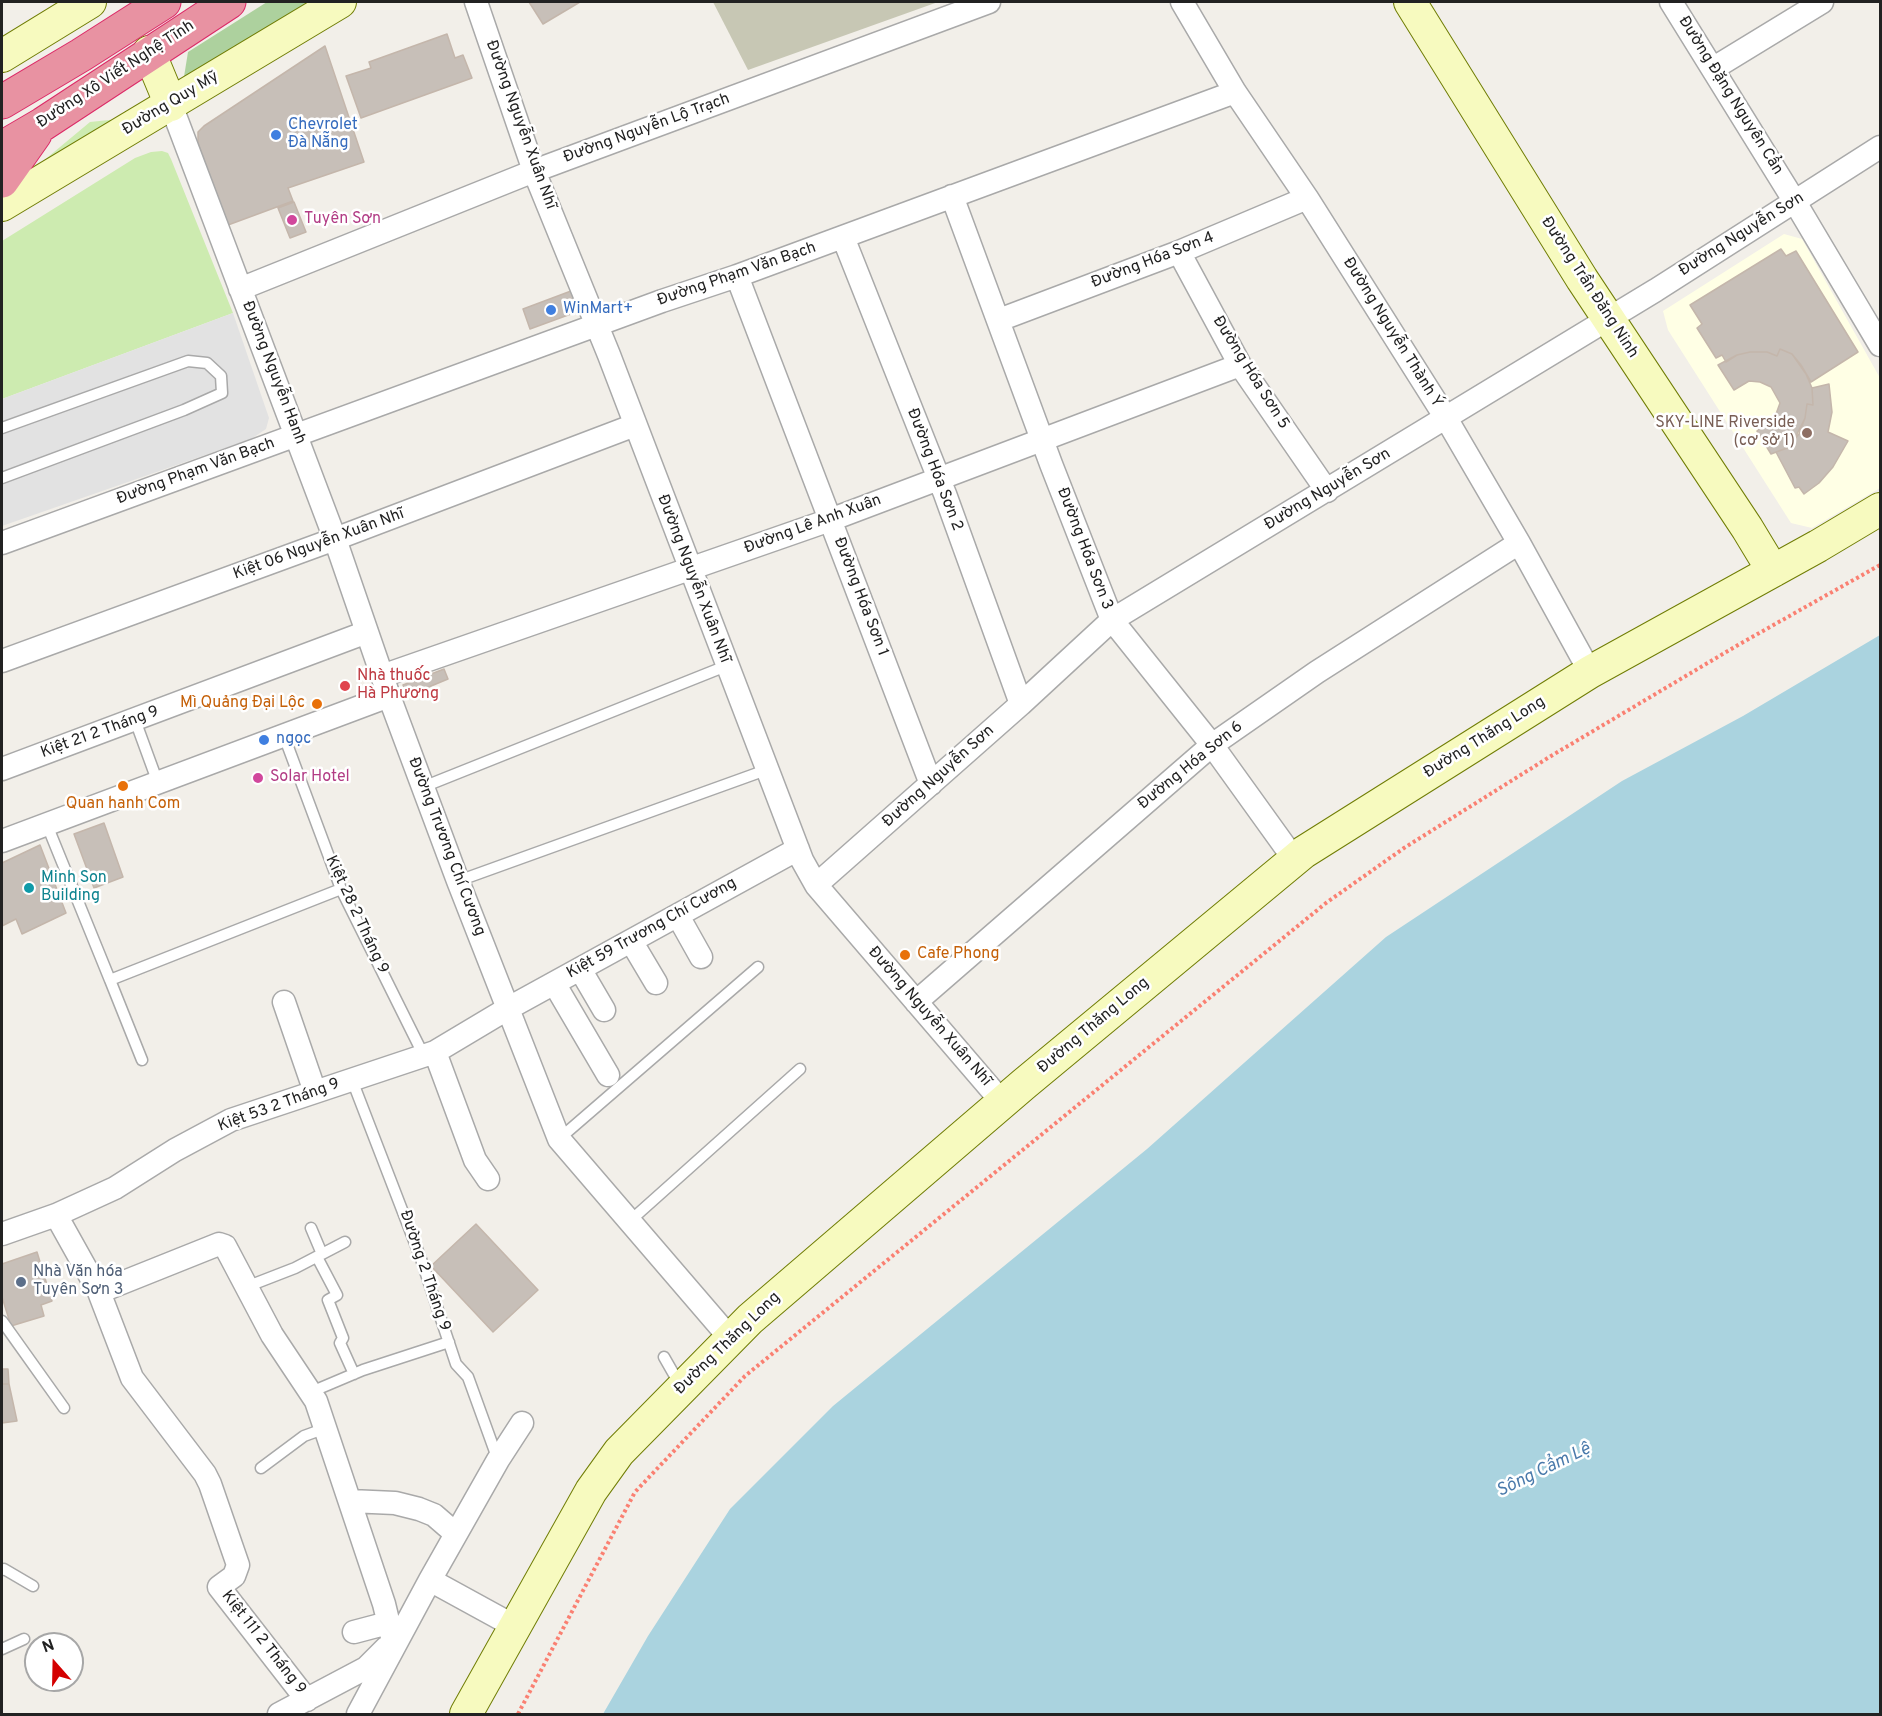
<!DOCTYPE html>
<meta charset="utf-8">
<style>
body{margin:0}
#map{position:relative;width:1882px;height:1716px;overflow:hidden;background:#f2efe9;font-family:Overpass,sans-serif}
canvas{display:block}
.frame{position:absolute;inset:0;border:3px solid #222;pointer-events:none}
.north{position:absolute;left:24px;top:1632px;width:60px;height:60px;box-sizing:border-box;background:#fff;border:2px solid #a7a7a7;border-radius:50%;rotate:340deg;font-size:16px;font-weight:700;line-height:24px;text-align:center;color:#222}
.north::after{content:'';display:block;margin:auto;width:21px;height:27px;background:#d40000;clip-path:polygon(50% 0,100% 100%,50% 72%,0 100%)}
</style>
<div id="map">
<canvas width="1882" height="1716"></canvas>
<div class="frame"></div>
<div class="north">N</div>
</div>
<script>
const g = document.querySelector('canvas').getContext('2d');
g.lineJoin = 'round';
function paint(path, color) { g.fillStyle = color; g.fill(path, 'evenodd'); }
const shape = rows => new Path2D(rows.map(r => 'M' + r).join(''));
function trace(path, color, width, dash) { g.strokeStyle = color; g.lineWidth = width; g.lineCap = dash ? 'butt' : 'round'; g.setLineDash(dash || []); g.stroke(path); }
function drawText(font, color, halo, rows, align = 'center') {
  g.font = font + ' Overpass,sans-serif'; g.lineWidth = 5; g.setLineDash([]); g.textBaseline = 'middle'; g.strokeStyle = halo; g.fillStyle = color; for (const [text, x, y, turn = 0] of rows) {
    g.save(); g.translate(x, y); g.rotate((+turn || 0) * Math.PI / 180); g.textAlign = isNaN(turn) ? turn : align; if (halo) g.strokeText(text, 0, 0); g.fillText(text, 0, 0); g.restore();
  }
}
const education = shape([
 [1784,234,1802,239,1880,378,1880,488,1812,528,1791,523,1668,330,1663,311]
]);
const construction = shape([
 [713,2,938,2,748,70]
]);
const grass = shape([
 [128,118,12,187,90,122],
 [162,151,168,153,171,159,233,313,2,399,2,241,135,158,151,152]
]);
const forest = shape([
 [267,2,312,2,183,83,188,52]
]);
const parking = shape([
 [233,313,269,418,266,429,251,439,2,526,2,399]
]);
const water = shape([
 [1880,635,1880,1714,603,1714,648,1636,730,1509,833,1406,1147,1149,1386,937,1622,781,1743,716]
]);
const building = shape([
 [529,2,580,2,543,24,529,2],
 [447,34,455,58,463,55,472,78,361,118,346,76,371,68,369,62,447,34],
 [325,46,364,162,288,188,293,201,228,225,198,143,198,132,204,126,325,46],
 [294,202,306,232,290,238,278,208,294,202],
 [1781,249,1786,256,1796,251,1858,352,1811,382,1801,365,1792,354,1780,349,1777,356,1767,352,1750,352,1737,355,1726,362,1722,355,1716,358,1697,328,1702,324,1690,305,1781,249],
 [571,291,579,311,530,329,523,309,571,291],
 [1780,349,1792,354,1806,374,1812,388,1813,405,1807,404,1805,418,1794,440,1787,448,1771,454,1757,431,1776,414,1780,403,1771,387,1760,382,1749,381,1734,390,1718,365,1737,355,1750,352,1767,352,1777,356,1780,349],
 [1829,384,1832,412,1828,432,1848,441,1833,467,1819,483,1804,494,1799,487,1795,488,1776,452,1787,448,1799,434,1805,418,1807,404,1813,405,1812,388,1829,384],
 [444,669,448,679,407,696,403,685,444,669],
 [104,823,123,877,94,888,74,834,104,823],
 [40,845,66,913,22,934,16,919,2,926,2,863,40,845],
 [476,1224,538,1290,493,1332,431,1266,476,1224],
 [37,1252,52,1301,41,1305,44,1316,11,1326,2,1297,2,1264,37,1252],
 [2,1369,8,1369,9,1384,2,1384,2,1369],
 [2,1384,9,1384,17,1421,2,1423,2,1384]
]);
const path = shape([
 [518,1714,635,1492,745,1376,1326,903,1404,848,1551,756,1738,645,1880,565]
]);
const lane = shape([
 [2,428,188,361,207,363,221,376,222,393,184,410,2,478],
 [135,720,158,783],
 [284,736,341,889,424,1056],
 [423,787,726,666],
 [47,825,110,980,341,889],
 [458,881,766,770],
 [110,980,142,1060],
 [352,1080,421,1259,456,1364,468,1377,498,1460],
 [559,1139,758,967],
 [631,1220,800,1069],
 [311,1228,322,1254],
 [317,1257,337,1295,328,1300,343,1338,340,1343,354,1374],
 [246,1287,295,1268,345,1242],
 [2,1321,64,1408],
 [664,1357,680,1385],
 [311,1392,363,1370,449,1342],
 [261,1468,304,1436,326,1428],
 [2,1570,4,1569,33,1586],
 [2,1649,24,1639]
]);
const street = shape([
 [476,2,534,171,609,355,802,860,816,885,1003,1103],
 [1182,2,1235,92,1307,198,1446,418,1519,543,1590,672],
 [1671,2,1795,202,1880,345],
 [1714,68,1822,2],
 [171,105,335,539,389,696,458,881,559,1139,730,1338],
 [952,196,1051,464,1112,620,1212,745,1294,859],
 [843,237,945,494,1021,704],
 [1179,252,1240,365,1327,491],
 [737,276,931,784],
 [240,289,534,171,989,2],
 [999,320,1179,252,1307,198],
 [2,543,662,301,737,276,1235,92],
 [2,661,335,539,635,425],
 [382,676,830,520,1240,365],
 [2,769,367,632],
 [2,841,389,696],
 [816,885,1021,704,1112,620,1656,290,1880,147],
 [678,916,701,957],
 [631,941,656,983],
 [580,969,604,1010],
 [554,983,608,1075],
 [284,1002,315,1092],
 [916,1002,1212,745,1317,672,1519,543],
 [435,1052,475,1160,488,1179],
 [56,1215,99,1292,219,1244,225,1246,272,1335,316,1401,384,1604,393,1641],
 [2,1234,56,1215,115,1188,175,1150,231,1120,435,1052,507,1009,798,849],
 [99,1292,132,1378,205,1474,210,1484,238,1565,234,1576,219,1587,307,1700],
 [350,1501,395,1503,419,1509,434,1515,456,1534],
 [430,1580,514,1626],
 [354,1632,388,1623],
 [279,1714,366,1668,386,1648],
 [358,1714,430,1580,498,1460,522,1423]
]);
const secondary = shape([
 [1410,2,1582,279,1747,528,1773,571],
 [149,52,171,105],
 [2,56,90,2],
 [2,205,340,2],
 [466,1714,591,1491,619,1452,750,1319,1024,1084,1304,852,1590,672,1818,546,1880,509]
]);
const highway = shape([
 [2,102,81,55,164,2],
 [2,148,43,124,229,2],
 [2,181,35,134]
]);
const markers = [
 [276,135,6,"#3f7fe0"],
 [292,220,6,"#d1479c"],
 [551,310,6,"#3f7fe0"],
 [1807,433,6,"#8d6e63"],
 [345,686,6,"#e0444e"],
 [317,704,6,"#e8710a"],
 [264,740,6,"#3f7fe0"],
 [258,778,6,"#d1479c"],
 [123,786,6,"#e8710a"],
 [29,888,6,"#0f9aa8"],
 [905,955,6,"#e8710a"],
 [21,1282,6,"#5c6f8a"]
];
const streetNames = [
 ["Đường Xô Viết Nghệ Tĩnh",116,75,-33],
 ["Đường Đặng Nguyên Cẩn",1730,96,58],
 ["Đường Quy Mỹ",171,104,-31],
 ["Đường Nguyễn Xuân Nhĩ",520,125,70],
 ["Đường Nguyễn Lộ Trạch",647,129,-20],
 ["Đường Nguyễn Sơn",1742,235,-32],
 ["Đường Hóa Sơn 4",1153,261,-21],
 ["Đường Phạm Văn Bạch",737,275,-19],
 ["Đường Trần Đăng Ninh",1589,288,57],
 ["Đường Nguyễn Thành Ý",1392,333,58],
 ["Đường Nguyễn Hanh",273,373,69],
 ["Đường Hóa Sơn 5",1250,373,58],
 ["Đường Hóa Sơn 2",934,470,69],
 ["Đường Phạm Văn Bạch",196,472,-20],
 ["Đường Nguyễn Sơn",1328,490,-31],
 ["Đường Lê Anh Xuân",813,525,-20],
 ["Kiệt 06 Nguyễn Xuân Nhĩ",319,545,-20],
 ["Đường Hóa Sơn 3",1084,549,69],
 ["Đường Nguyễn Xuân Nhĩ",693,579,69],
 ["Đường Hóa Sơn 1",860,597,69],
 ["Kiệt 21 2 Tháng 9",100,733,-20],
 ["Đường Thăng Long",1485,738,-32],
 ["Đường Hóa Sơn 6",1191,766,-39],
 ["Đường Nguyễn Sơn",939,777,-42],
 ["Đường Trương Chí Cương",446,847,69],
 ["Kiệt 28 2 Tháng 9",356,915,65],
 ["Kiệt 59 Trương Chí Cương",652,929,-29],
 ["Đường Nguyễn Xuân Nhĩ",929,1017,49],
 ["Đường Thăng Long",1094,1026,-40],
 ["Kiệt 53 2 Tháng 9",279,1106,-20],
 ["Đường 2 Tháng 9",424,1271,71],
 ["Đường Thăng Long",728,1344,-44],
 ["Kiệt 111 2 Tháng 9",263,1643,52]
];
const shopNames = [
 ["Chevrolet",288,126],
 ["Đà Nẵng",288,144],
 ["WinMart+",563,310],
 ["ngọc",276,740]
];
const hotelNames = [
 ["Tuyên Sơn",304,220],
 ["Solar Hotel",270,778]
];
const educationNames = [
 ["SKY-LINE Riverside",1795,424],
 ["(cơ sở 1)",1795,442]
];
const healthNames = [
 ["Nhà thuốc",357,677],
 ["Hà Phương",357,695]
];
const foodNames = [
 ["Mì Quảng Đại Lộc",305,704],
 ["Quan hanh Com",123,805,"center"],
 ["Cafe Phong",917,955,"left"]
];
const cultureNames = [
 ["Minh Son",41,879],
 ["Building",41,897]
];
const serviceNames = [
 ["Nhà Văn hóa",33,1273],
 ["Tuyên Sơn 3",33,1291]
];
const waterNames = [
 ["Sông Cẩm Lệ",1544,1471,-26]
];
paint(education, '#ffffe5');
paint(construction, '#c7c7b4');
paint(grass, '#cdebb0');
paint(forest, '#add19e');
paint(parking, '#e2e2e2');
paint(water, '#aad3df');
paint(building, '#c7bfb8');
trace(building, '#c4b6ab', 1.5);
trace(lane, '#a9a9a9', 13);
trace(street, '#a9a9a9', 25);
trace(secondary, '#707d05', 34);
trace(highway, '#dc2a67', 35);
trace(path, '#fa8072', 4, [3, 3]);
trace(lane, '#fff', 10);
trace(street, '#fff', 22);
trace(secondary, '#f7fabf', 32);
trace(highway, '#e892a2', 33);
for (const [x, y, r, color] of markers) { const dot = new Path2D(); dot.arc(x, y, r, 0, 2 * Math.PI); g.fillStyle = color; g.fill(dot); trace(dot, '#fff', 2); }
drawText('16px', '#222', '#fff', streetNames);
drawText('16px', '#366cbe', '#fff', shopNames, 'left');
drawText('16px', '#b23c85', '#fff', hotelNames, 'left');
drawText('16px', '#785e54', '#fff', educationNames, 'right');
drawText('16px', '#be3a42', '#fff', healthNames, 'left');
drawText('16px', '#c56008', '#fff', foodNames, 'right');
drawText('16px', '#0d838f', '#fff', cultureNames, 'left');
drawText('16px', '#4e5e75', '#fff', serviceNames, 'left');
drawText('italic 18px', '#4a7aab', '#fff', waterNames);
</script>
